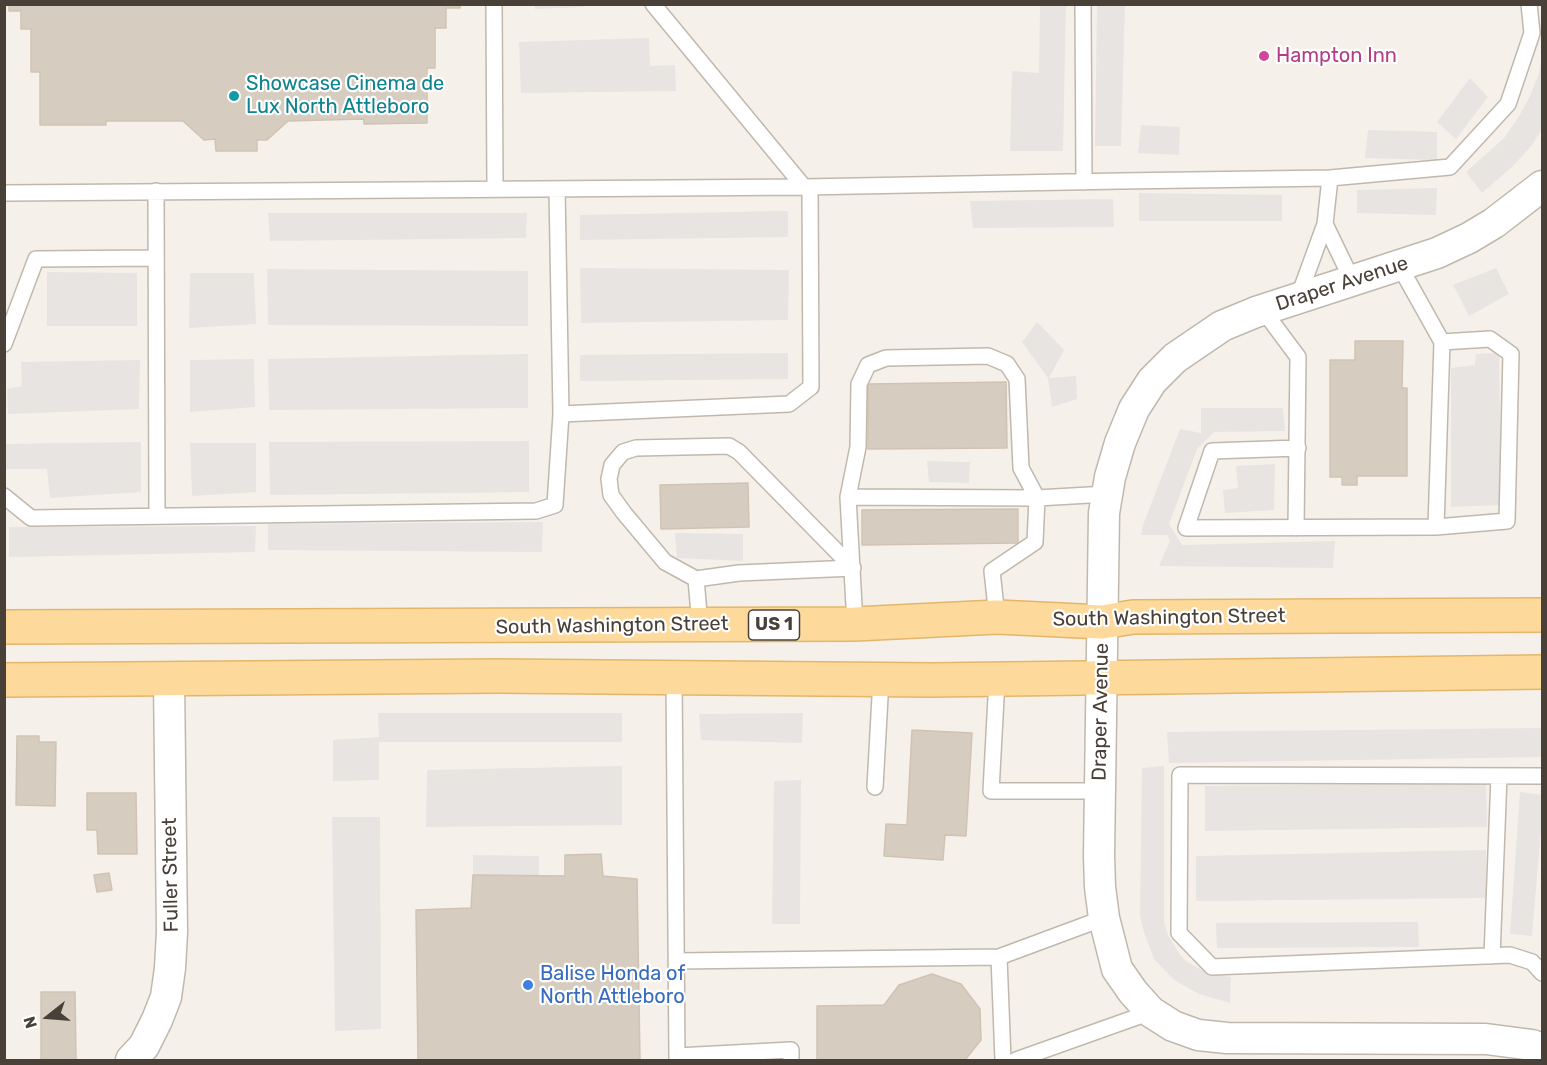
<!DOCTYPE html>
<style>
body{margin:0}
#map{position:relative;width:1547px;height:1065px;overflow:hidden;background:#f5f1ea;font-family:Rubik,sans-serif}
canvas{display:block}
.frame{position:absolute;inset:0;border:6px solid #494138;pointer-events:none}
.north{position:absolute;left:18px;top:987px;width:60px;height:60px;-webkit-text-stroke:4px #fff;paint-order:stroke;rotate:253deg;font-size:16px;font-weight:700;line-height:24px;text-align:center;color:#494138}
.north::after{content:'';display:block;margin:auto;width:21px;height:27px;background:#494138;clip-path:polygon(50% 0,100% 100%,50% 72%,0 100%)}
</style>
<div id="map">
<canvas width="1547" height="1065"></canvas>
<div class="frame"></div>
<div class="north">N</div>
</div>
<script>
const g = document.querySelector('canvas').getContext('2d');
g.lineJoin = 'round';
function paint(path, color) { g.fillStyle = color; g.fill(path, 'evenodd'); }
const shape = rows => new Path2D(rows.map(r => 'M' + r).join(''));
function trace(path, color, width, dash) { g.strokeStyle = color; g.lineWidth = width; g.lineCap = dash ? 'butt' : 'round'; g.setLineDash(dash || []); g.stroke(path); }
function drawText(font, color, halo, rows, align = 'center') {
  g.font = font + ' Rubik,sans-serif'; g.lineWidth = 4.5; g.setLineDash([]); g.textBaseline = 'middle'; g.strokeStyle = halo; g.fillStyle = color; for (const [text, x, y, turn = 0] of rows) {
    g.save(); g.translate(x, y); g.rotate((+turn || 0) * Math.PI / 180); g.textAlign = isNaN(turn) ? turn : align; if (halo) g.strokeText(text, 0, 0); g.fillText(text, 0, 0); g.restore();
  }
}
const parking = shape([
 [583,4,584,7,535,9,535,5],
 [1040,5,1066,5,1063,151,1010,151,1012,71,1039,73],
 [1097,5,1125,5,1121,146,1095,146],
 [649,38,650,66,675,65,676,91,521,93,519,42],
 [1542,55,1542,129,1532,145,1513,166,1482,193,1466,172,1504,138,1518,118,1530,96,1539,73],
 [1470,78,1488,97,1456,139,1437,122],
 [1141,125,1180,127,1179,155,1138,153],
 [1368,130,1437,132,1437,160,1365,158],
 [1437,188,1436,215,1357,213,1357,190],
 [1139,193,1282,195,1282,221,1139,221],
 [1113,199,1114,227,973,228,970,201],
 [788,211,788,237,580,240,580,215],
 [268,213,527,213,526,238,270,241],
 [580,268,789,270,788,320,581,323],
 [1496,268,1509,294,1469,316,1453,285],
 [267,269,528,271,528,326,268,325],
 [47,272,137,273,137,326,47,326],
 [190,273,254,273,256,324,189,328],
 [1037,322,1064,350,1049,378,1076,376,1077,399,1052,407,1048,378,1022,342],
 [788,353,788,379,580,381,580,355],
 [1499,353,1501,505,1451,507,1451,368,1475,365,1476,354],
 [528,354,528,408,269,410,268,359],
 [254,359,255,407,190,412,190,360],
 [140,360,139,409,8,414,7,389,22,386,21,362],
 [1201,408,1283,408,1285,431,1214,432,1197,449,1169,524,1182,545,1335,541,1333,568,1159,566,1170,541,1167,535,1141,535,1143,525,1180,429,1201,433],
 [529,441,529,492,270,495,269,442],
 [141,442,141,492,50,498,47,469,5,469,5,444],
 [190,443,256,443,256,492,192,496],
 [927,461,970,462,969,483,929,482],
 [1275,464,1274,510,1225,513,1223,490,1238,488,1236,466],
 [543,522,542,552,268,550,268,524],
 [256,526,255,552,9,557,9,527],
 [675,533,743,534,743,561,677,558],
 [378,713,622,713,622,742,379,742,379,780,333,781,333,740,379,737],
 [803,713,802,743,701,740,699,714],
 [1542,728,1542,757,1169,763,1167,732],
 [622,766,622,825,426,827,427,770],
 [1164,766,1164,922,1168,935,1180,955,1187,962,1208,973,1231,977,1230,1003,1199,994,1174,980,1154,959,1144,932,1140,916,1142,768],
 [801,780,800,924,772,924,774,781],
 [1486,783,1487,827,1205,831,1205,786],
 [1520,792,1542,795,1542,817,1532,936,1510,934],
 [332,817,380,817,381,1029,335,1031],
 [1486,850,1486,898,1196,901,1196,856],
 [473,855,539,856,539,876,473,875],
 [1418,922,1419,947,1217,948,1216,923]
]);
const building = shape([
 [9,4,460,4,460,8,446,8,446,28,435,28,435,68,427,68,427,123,364,124,364,119,288,121,267,140,257,140,257,151,216,151,215,139,204,140,183,121,106,121,106,125,40,125,40,72,31,72,31,29,21,29,21,11,9,11,9,4],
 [1355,341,1403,341,1402,388,1407,388,1407,476,1357,476,1357,485,1342,485,1342,477,1330,477,1330,360,1355,360,1355,341],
 [1006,382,1007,448,868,449,868,384,1006,382],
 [748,483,749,527,661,529,660,485,748,483],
 [1018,509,1018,543,862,545,862,510,1018,509],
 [912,730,972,733,966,836,945,835,943,860,884,856,886,824,907,825,912,730],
 [17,736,39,736,39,742,56,742,55,806,16,805,17,736],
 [87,793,136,793,137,854,98,854,97,830,87,830,87,793],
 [601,854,603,876,637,879,640,1060,418,1060,416,910,471,908,473,875,565,876,565,855,601,854],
 [109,873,112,890,97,892,94,875,109,873],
 [932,974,961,984,980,1009,981,1040,965,1060,817,1060,817,1006,884,1005,899,985,932,974],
 [41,992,75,992,76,1060,41,1060,41,992]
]);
const lane = shape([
 [494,4,495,189],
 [653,4,804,187],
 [1083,4,1084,182],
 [557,189,561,414],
 [156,191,157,516],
 [4,193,804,187,1120,181,1330,178,1450,167,1508,104,1532,33,1529,4],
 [1325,224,1352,280],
 [1298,298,1325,224,1330,178],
 [1263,310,1298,357,1296,528],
 [4,344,36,259,155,258],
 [1298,448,1212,451,1186,528,1436,527,1442,342,1399,265],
 [4,496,31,518,536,511,555,505,561,414,789,404,811,387,810,187],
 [848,497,1037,498,1107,494],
 [1436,527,1507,521,1511,354,1490,339,1442,342],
 [696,579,665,562,624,513,611,495,609,479,612,465,623,452,636,448,729,446,739,452,853,568],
 [855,624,848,497,858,447,859,384,868,365,886,358,988,356,1007,364,1017,379,1021,468,1037,498,1035,542,992,571,997,617],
 [700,625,696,579,739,573,853,568],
 [674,678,677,1060],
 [997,679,991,791,1100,791],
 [1542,776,1180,775,1179,933,1212,967,1510,955,1532,962,1542,973],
 [875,787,881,679],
 [1492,956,1499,776],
 [999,957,1104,918],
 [676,961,999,957,1003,1060],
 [677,1056,791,1050,791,1060],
 [1016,1060,1151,1012]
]);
const street = shape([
 [1542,186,1494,223,1469,238,1437,253,1256,312,1222,326,1175,358,1152,381,1134,409,1120,443,1110,477,1104,513,1099,856,1100,887,1104,918,1117,969,1133,992,1151,1012,1173,1026,1198,1035,1227,1038,1486,1039,1532,1045,1542,1049],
 [131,1060,144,1046,157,1020,166,997,170,968,172,932,169,679]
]);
const primary = shape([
 [4,627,855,624,997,617,1102,622,1133,617,1542,615],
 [4,680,497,676,932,680,1542,672]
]);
const markers = [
 [1264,56,6,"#d1479c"],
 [234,96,6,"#0f9aa8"],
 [528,985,6,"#3f7fe0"]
];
const shields = [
 [774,625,51]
];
const shieldNames = [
 ["US 1",774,625]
];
const hotelNames = [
 ["Hampton Inn",1276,56]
];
const cultureNames = [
 ["Showcase Cinema de",246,84],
 ["Lux North Attleboro",246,107]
];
const streetNames = [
 ["Draper Avenue",1342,284,-18],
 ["South Washington Street",1169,618,-1],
 ["South Washington Street",612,626,-1],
 ["Draper Avenue",1101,712,-89],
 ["Fuller Street",171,875,-91]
];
const shopNames = [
 ["Balise Honda of",540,974],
 ["North Attleboro",540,997]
];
paint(parking, '#e7e4e2');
paint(building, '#d6ccc0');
trace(building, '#d1c3b3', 1.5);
trace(lane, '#c0b8ad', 18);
trace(street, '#c0b8ad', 33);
trace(primary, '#e3b66a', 36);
trace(lane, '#fff', 15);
trace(street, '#fff', 30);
trace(primary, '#fdda9b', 33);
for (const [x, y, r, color] of markers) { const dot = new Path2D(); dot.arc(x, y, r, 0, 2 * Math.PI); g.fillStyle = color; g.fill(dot); trace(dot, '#fff', 2); }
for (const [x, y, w] of shields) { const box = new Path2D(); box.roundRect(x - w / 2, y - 15, w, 30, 4.5); g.fillStyle = '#fff'; g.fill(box); trace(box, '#494138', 1.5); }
drawText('bold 18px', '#494138', null, shieldNames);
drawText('20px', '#b23c85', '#fff', hotelNames, 'left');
drawText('20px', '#0d838f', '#fff', cultureNames, 'left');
drawText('20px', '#494138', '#fff', streetNames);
drawText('20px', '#366cbe', '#fff', shopNames, 'left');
</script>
